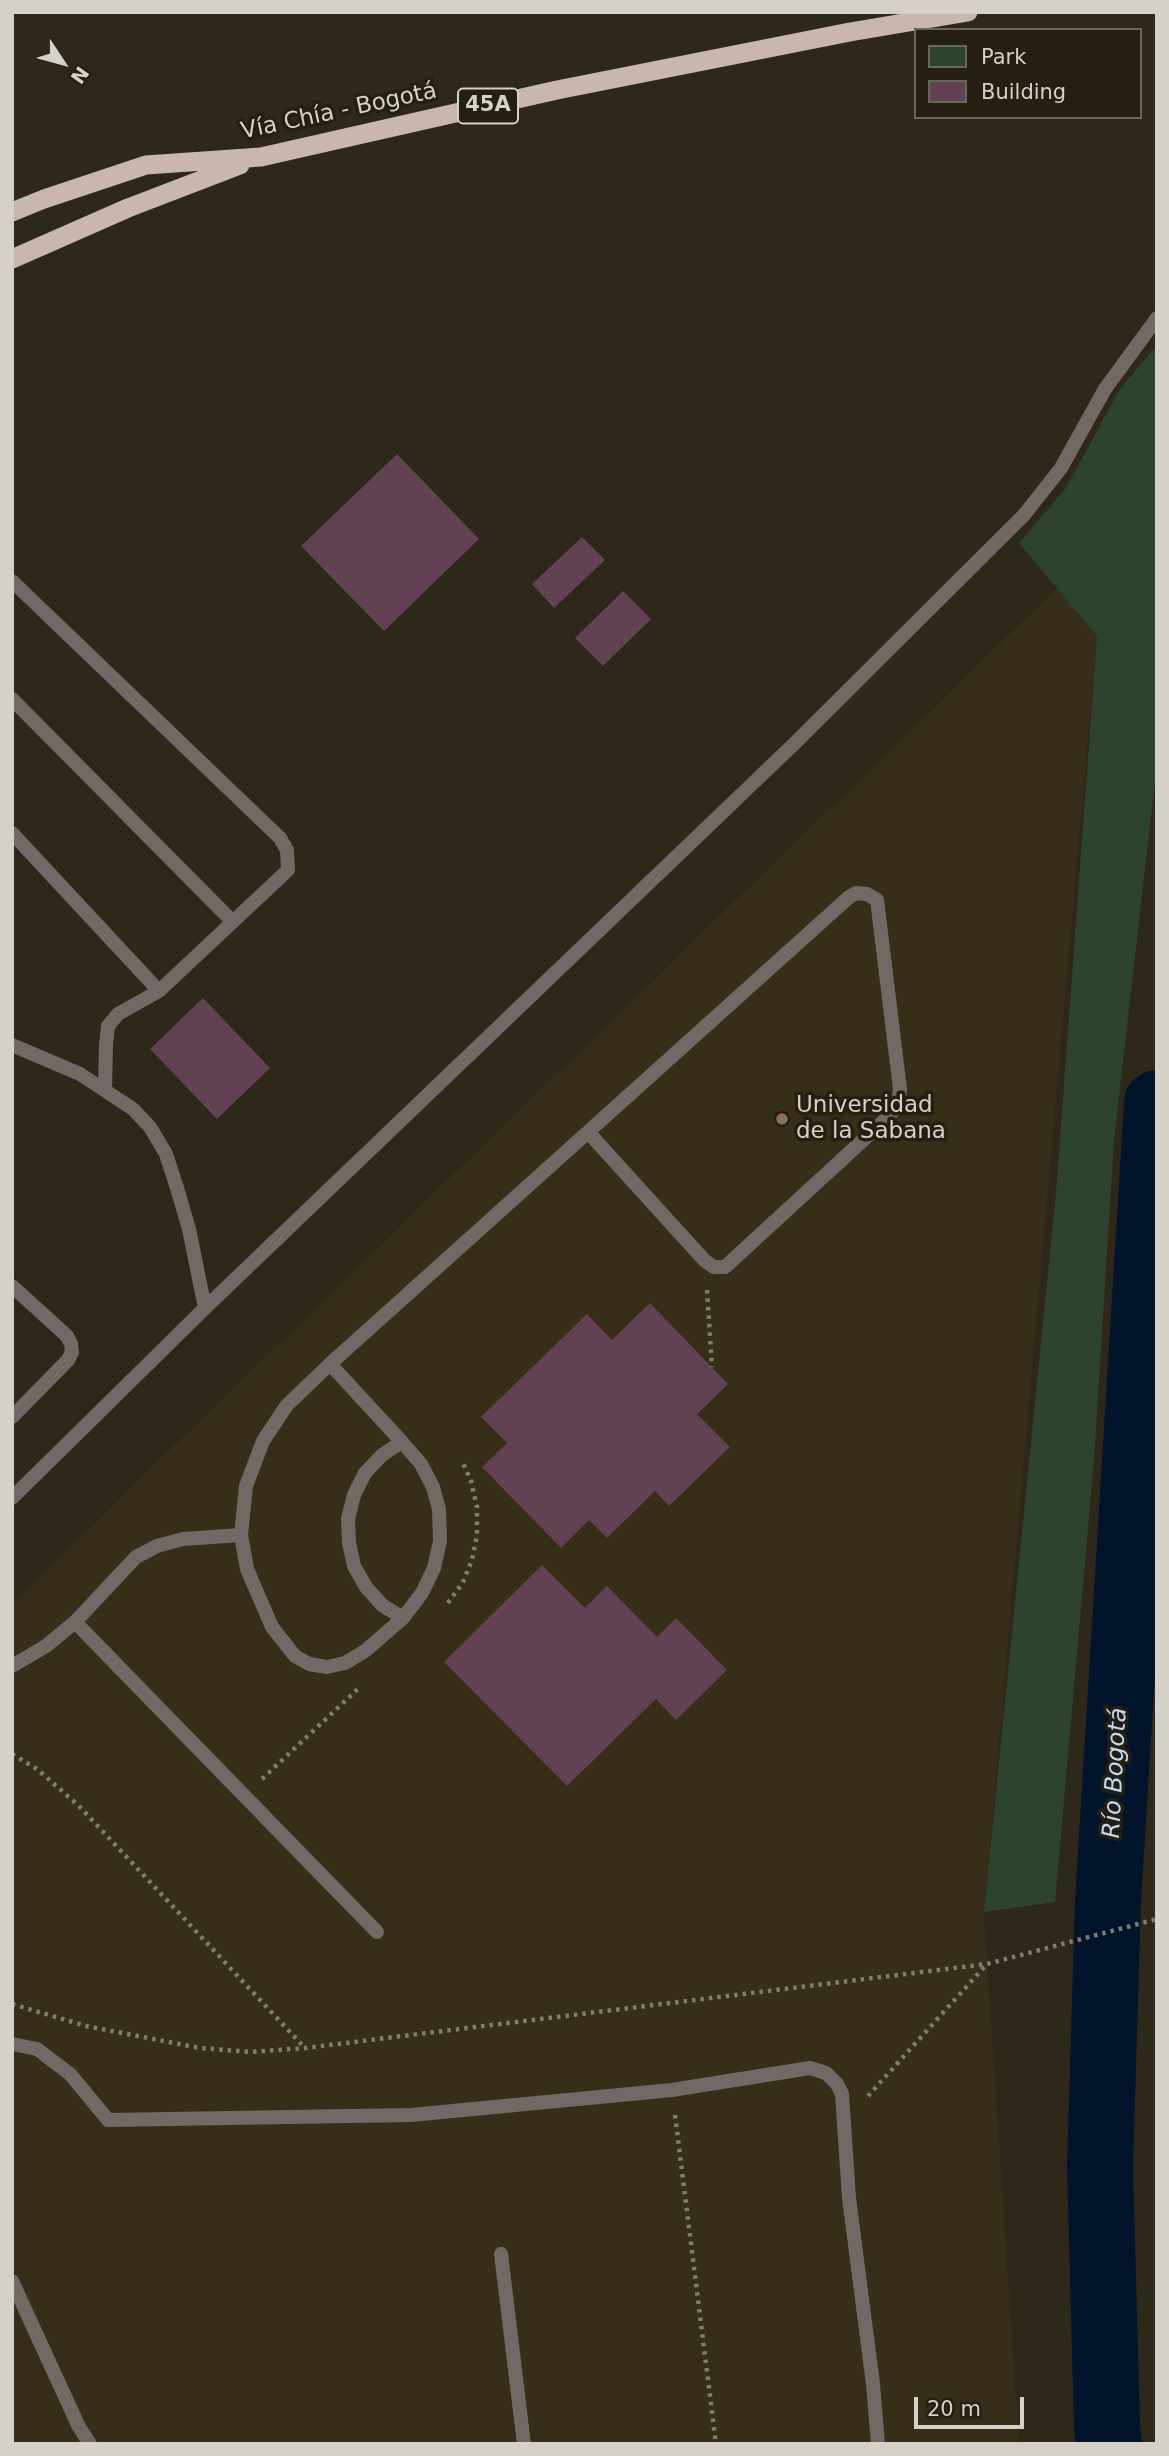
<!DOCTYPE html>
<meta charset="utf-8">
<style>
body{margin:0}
#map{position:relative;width:1169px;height:2456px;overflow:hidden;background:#2e281a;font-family:"DejaVu Sans",sans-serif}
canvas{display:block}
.frame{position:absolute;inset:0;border:14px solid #d5d1c8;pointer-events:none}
.legend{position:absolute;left:914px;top:28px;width:228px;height:91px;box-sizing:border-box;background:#241f10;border:2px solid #6b665a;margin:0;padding:9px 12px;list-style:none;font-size:21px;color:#d5d1c8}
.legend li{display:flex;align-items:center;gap:14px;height:35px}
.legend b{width:35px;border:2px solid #6b665a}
.north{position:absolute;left:28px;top:28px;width:70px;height:70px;-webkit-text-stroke:5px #241f10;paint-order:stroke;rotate:126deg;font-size:19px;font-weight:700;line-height:28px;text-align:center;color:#d5d1c8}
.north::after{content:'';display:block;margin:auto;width:24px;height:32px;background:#d5d1c8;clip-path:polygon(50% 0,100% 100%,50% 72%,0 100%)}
.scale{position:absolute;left:914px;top:2397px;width:110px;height:32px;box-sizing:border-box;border:4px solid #d5d1c8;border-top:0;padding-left:9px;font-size:21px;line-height:24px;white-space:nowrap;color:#d5d1c8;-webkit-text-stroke:5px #241f10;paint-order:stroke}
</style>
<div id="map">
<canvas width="1169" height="2456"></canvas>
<div class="frame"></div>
<ul class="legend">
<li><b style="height:19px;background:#2e432d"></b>Park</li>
<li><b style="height:19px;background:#624152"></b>Building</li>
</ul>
<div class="north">N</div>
<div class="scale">20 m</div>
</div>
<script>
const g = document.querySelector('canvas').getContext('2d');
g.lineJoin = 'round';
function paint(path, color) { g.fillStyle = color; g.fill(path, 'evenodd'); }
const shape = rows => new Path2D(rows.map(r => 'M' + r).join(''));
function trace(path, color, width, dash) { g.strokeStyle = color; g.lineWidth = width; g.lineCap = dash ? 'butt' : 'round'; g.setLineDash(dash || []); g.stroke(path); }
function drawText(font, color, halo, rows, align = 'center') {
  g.font = font + ' "DejaVu Sans",sans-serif'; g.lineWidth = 7; g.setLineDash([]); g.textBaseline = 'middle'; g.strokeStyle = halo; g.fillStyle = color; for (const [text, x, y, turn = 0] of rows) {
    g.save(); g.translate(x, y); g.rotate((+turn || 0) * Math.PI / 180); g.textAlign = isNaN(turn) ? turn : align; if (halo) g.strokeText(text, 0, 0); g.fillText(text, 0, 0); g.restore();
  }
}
const built = shape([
 [1057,588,1097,636,984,1912,1019,2444,12,2444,12,1603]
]);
const green = shape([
 [1157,345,1157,764,1114,1140,1094,1460,1055,1902,984,1912,1056,1193,1097,636,1019,543,1066,488,1120,389]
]);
const river = shape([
 [1109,2444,1107,2425,1100,2167,1108,1901,1157,1103]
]);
const building = shape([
 [397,454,479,539,384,631,301,546],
 [582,537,605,560,554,608,532,584],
 [623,591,651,619,603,666,575,638],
 [203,998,270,1068,217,1119,150,1049],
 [650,1303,728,1384,697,1414,730,1447,669,1506,655,1491,607,1538,589,1520,561,1548,482,1467,507,1443,481,1417,587,1314,612,1340],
 [542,1565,585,1608,607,1586,657,1637,676,1618,727,1670,676,1720,656,1699,567,1786,444,1662]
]);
const path = shape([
 [707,1290,712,1367],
 [448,1603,463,1582,472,1560,477,1535,477,1507,471,1481,463,1463],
 [12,1754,37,1769,79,1806,304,2047],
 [262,1779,361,1686],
 [12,2004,86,2026,200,2048,251,2052,305,2048,987,1964,1157,1919],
 [868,2096,986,1965],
 [675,2115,716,2444]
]);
const service = shape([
 [12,581,280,838,287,850,288,870,159,991,118,1014,108,1026,106,1044,105,1089],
 [12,699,233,922],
 [12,833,159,991],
 [12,1045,80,1074,133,1109,150,1127,166,1154,177,1188,189,1229,205,1308],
 [12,1286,67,1336,71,1344,72,1352,68,1360,12,1417],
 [402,1442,382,1455,365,1473,354,1495,348,1519,349,1543,354,1566,366,1587,382,1605,403,1618],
 [12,1498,205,1308,795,743,1024,515,1061,468,1105,389,1157,318],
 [241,1535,247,1569,272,1627,295,1656,309,1664,327,1667,345,1663,365,1651,403,1618,422,1593,434,1568,440,1541,439,1509,433,1487,421,1464,402,1442,330,1364],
 [75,1622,377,1932],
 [12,1666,46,1646,75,1622,136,1557,157,1546,183,1539,241,1535,246,1486,263,1441,287,1405,330,1364,588,1132,848,898,856,893,867,894,877,900,900,1089,899,1099,894,1110,885,1120,725,1267,714,1267,705,1261,588,1132],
 [12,2044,37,2049,70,2074,108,2120,411,2115,672,2090,810,2068,826,2073,837,2084,842,2094,849,2198,873,2384,878,2444],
 [501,2254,524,2444],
 [12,2281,79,2427,90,2444]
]);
const trunk = shape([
 [12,212,44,199,146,165,261,157,557,90,850,32,968,12],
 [12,259,128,208,240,165]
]);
const markers = [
 [782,1119,7,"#8d6e63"]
];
const shields = [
 [488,106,60]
];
const shieldNames = [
 ["45A",488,106]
];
const streetNames = [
 ["Vía Chía - Bogotá",339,112,-12]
];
const poiNames = [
 ["Universidad",796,1106],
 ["de la Sabana",796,1132]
];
const waterNames = [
 ["Río Bogotá",1116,1773,-87]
];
paint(built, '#362e19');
paint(green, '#2e432d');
trace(river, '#02142b', 66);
paint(building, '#624152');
trace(path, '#817c71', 4.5, [3.5, 5]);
trace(service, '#726966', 14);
trace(trunk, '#cab6b0', 19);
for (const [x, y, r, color] of markers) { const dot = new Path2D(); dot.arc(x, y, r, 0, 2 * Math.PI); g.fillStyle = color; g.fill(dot); trace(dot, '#241f10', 2.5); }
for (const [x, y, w] of shields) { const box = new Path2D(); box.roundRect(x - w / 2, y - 17.5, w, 35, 5); g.fillStyle = '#241f10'; g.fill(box); trace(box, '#d5d1c8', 2); }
drawText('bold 21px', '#d5d1c8', null, shieldNames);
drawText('23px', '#d5d1c8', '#241f10', streetNames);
drawText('23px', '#d5d1c8', '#241f10', poiNames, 'left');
drawText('italic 24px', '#c1daf8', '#241f10', waterNames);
</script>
